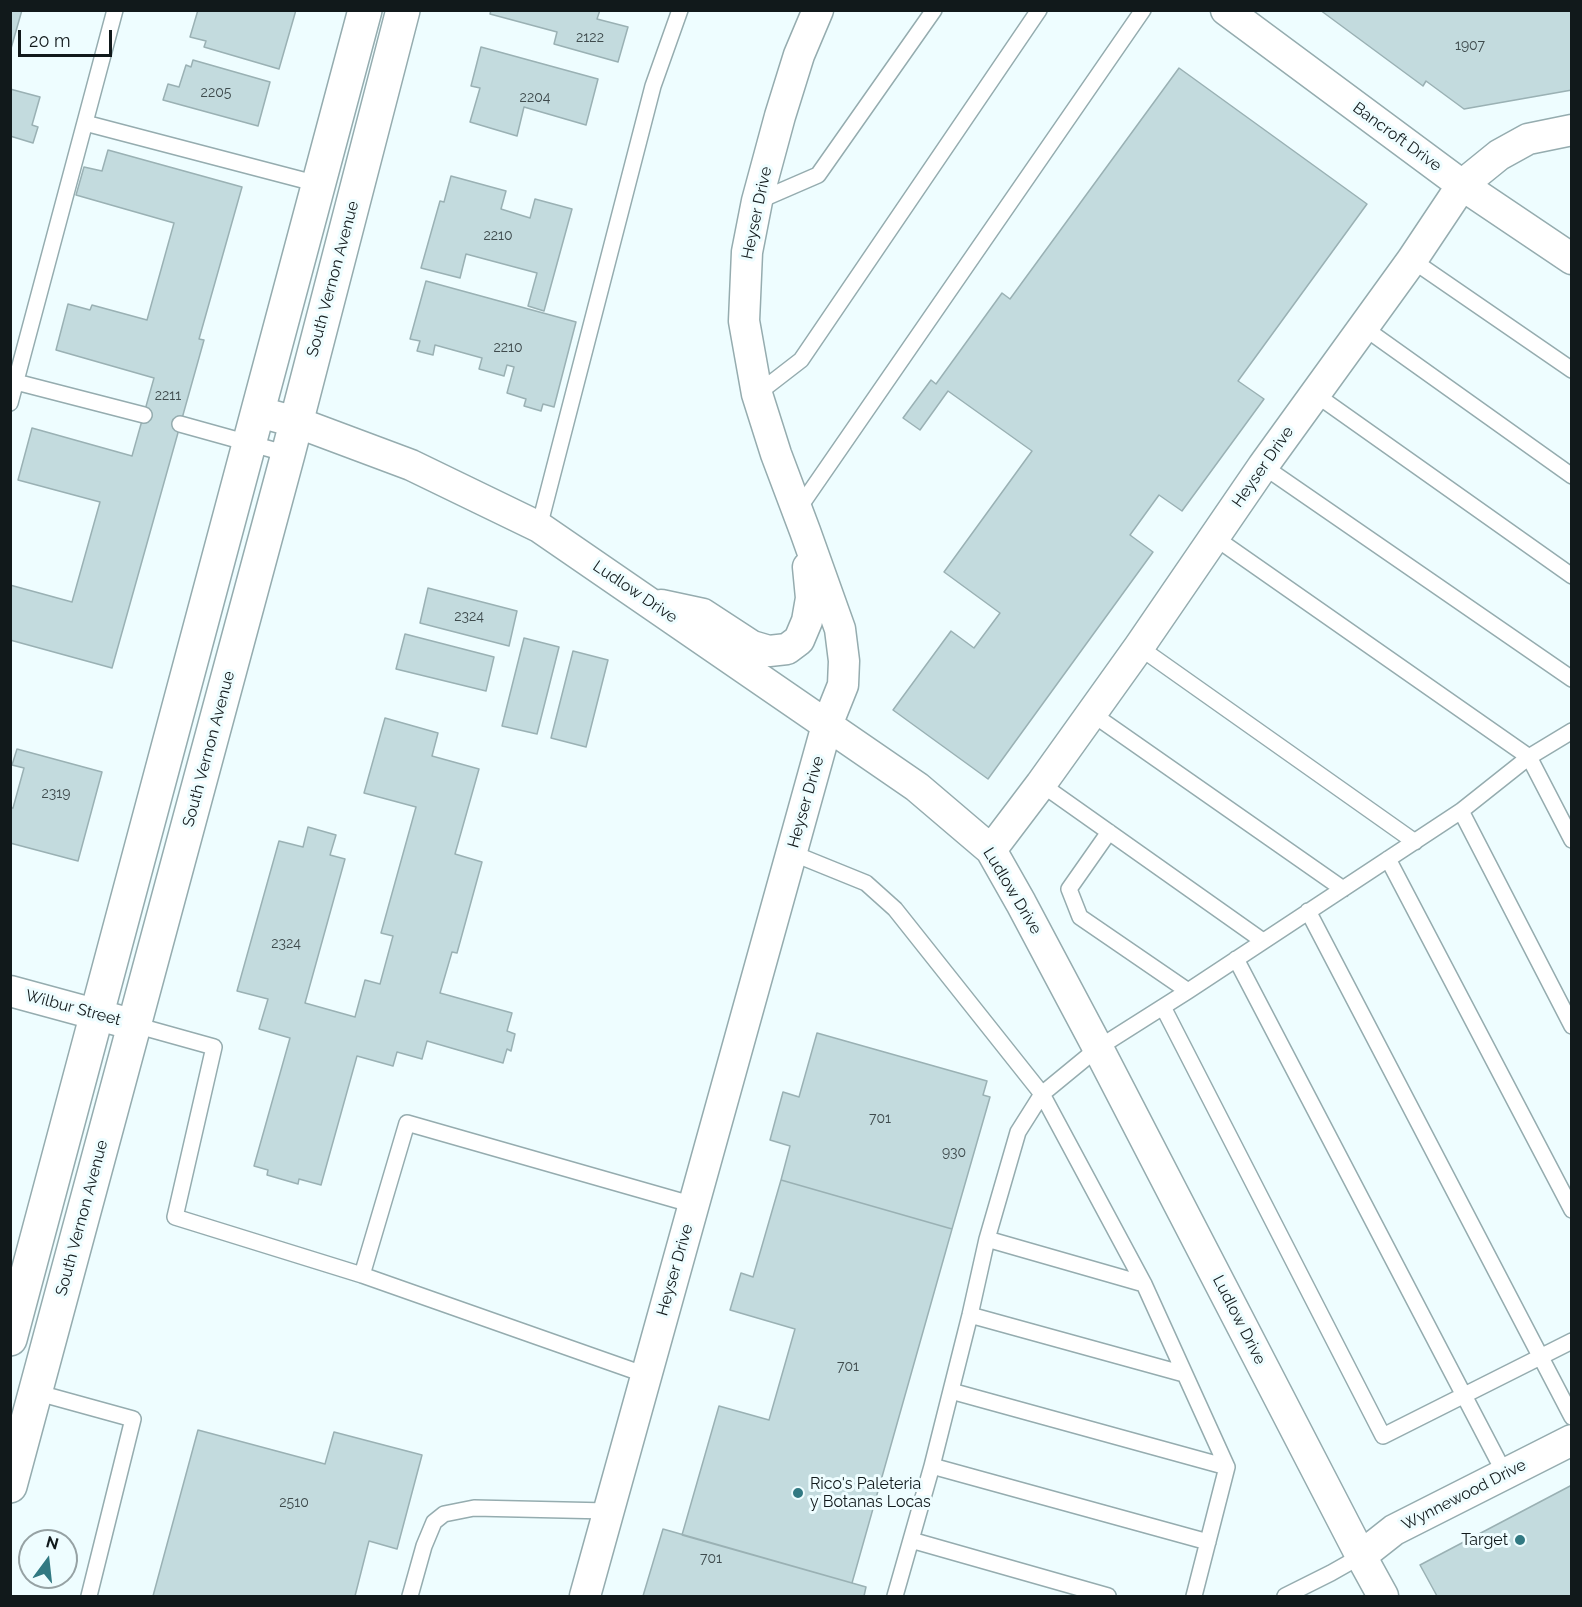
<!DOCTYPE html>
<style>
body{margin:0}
#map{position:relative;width:1582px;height:1607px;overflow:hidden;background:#eefdff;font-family:Raleway,sans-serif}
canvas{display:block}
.frame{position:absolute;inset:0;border:12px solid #11191b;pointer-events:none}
.north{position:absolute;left:18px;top:1529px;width:60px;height:60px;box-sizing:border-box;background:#eefdff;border:2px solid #96a2a4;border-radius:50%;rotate:15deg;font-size:16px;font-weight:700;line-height:24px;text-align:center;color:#11191b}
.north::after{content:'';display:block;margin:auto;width:21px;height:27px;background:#317982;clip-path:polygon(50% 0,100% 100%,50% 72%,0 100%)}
.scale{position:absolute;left:18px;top:30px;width:94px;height:27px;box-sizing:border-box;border:3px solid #11191b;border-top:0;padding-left:8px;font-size:18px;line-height:21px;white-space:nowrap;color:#11191b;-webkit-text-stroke:4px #eefdff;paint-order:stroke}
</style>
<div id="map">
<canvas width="1582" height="1607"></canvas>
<div class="frame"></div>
<div class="north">N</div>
<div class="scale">20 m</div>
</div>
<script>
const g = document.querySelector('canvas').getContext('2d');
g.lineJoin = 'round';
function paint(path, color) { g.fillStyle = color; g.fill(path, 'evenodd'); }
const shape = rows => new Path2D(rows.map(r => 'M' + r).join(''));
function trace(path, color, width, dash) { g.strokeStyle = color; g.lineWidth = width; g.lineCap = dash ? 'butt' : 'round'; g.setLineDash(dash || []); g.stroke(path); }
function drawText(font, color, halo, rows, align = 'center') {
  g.font = font + ' Raleway,sans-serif'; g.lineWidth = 6; g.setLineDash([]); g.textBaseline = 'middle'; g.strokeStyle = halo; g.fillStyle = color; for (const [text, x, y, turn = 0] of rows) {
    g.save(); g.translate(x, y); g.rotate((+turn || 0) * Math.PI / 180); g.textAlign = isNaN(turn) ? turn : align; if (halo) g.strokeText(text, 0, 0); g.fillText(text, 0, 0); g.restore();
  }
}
const building = shape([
 [10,10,22,10,10,52,10,10],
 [198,10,296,10,279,69,204,47,206,41,190,37,198,10],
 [491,10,600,10,597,19,628,27,618,62,554,44,557,32,490,14,491,10],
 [1320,10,1572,10,1572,90,1464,109,1426,81,1423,86,1320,10],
 [481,47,598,79,586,125,524,107,517,136,470,122,480,88,471,86,481,47],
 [193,60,270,82,258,126,163,100,168,84,179,87,186,65,191,67,193,60],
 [1179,68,1367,204,1238,381,1264,399,1182,511,1159,495,1130,535,1153,552,988,779,893,710,951,631,974,648,1000,613,944,572,1032,451,948,391,920,430,903,418,931,380,936,384,1002,293,1010,299,1179,68],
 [10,89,40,97,32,125,38,127,33,143,10,136,10,89],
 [108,150,242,187,199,339,204,340,112,668,10,640,10,585,72,602,100,502,18,480,32,428,132,456,154,378,56,350,68,304,90,310,92,305,147,320,174,223,76,195,84,167,102,171,108,150],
 [451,176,506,191,501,209,530,218,535,199,572,209,544,311,528,306,537,273,466,254,460,278,421,268,440,201,444,202,451,176],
 [426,281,576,322,554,407,543,404,541,411,524,406,526,399,507,393,514,367,507,365,504,376,479,369,482,358,435,345,433,355,417,351,420,341,410,339,426,281],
 [428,588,517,611,509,646,420,623,428,588],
 [405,634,494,657,486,691,396,669,405,634],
 [524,638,559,647,537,734,502,726,524,638],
 [573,651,608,660,586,747,551,738,573,651],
 [385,718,438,733,432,756,479,769,455,854,482,862,457,953,452,952,440,993,512,1013,507,1031,515,1034,511,1051,507,1049,503,1063,427,1041,422,1059,397,1052,393,1066,357,1056,321,1185,299,1179,298,1184,267,1175,268,1170,254,1166,290,1038,259,1029,268,999,237,991,279,841,303,847,308,827,336,835,330,855,345,859,305,1003,355,1017,365,980,380,984,393,936,381,933,416,807,364,793,385,718],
 [17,749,102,772,78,861,10,843,10,808,13,808,24,768,12,765,17,749],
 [817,1033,987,1081,983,1095,990,1097,952,1229,781,1180,790,1146,770,1140,783,1092,799,1097,817,1033],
 [781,1180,952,1229,852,1583,682,1535,719,1406,769,1420,795,1329,730,1310,741,1273,753,1277,781,1180],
 [198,1430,325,1464,334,1432,422,1455,397,1549,369,1541,355,1596,153,1596,198,1430],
 [1572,1485,1572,1596,1437,1596,1420,1565,1572,1485],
 [663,1529,866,1587,864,1596,643,1596,663,1529]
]);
const lane = shape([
 [85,123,318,184],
 [758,201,818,175,934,10],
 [1412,260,1572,370],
 [1363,327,1572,476],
 [16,382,144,415],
 [757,394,801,360,1039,10],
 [1315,394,1572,576],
 [10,403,115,10],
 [180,424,288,454],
 [1263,466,1572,679],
 [797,511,1143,10],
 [539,527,653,86,680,10],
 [1214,537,1529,757,1572,840],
 [1139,647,1415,842],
 [1091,713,1343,889],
 [1041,784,1263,941],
 [1461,811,1572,1026],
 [1109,832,1069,889,1080,917,1188,991],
 [792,853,866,883,895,909,1042,1094,1018,1132,987,1239,970,1315,932,1466,895,1596],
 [1388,859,1572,1210],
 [1308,911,1572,1417],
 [1236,959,1505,1474],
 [1163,1007,1383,1436,1572,1341],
 [135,1025,214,1047,175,1217,362,1275,646,1375],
 [987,1239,1144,1284],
 [362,1275,407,1123,694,1205],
 [970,1315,1184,1374],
 [951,1391,1227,1467],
 [35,1392,133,1419,89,1596],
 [932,1466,1208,1542],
 [911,1540,1108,1596],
 [410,1596,424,1546,434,1522,444,1514,474,1508,608,1511],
 [1194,1596,1227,1467,1144,1284,1042,1094,1098,1048,1188,991,1461,811,1529,757,1572,731],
 [1285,1596,1331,1573,1361,1556]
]);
const street = shape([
 [1226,10,1462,185,1572,259],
 [259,412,296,422,411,465,539,527,917,787,991,850,1021,903,1098,1048,1361,1556,1383,1596],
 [661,605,703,614,752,646,769,651,787,649,799,640,807,621,811,598,808,567],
 [991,850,1041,784,1139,647,1263,466,1412,260,1462,185,1499,155,1528,139,1572,130],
 [10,991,135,1025],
 [1361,1556,1394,1530,1572,1440],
 [585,1596,827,725,843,685,844,661,840,629,805,531,776,454,757,394,744,321,747,252,757,201,780,116,799,55,818,10]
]);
const secondary = shape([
 [10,1339,365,10],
 [10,1486,288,454,403,10]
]);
const markers = [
 [798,1493,6,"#317982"],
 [1520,1540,6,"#317982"]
];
const numberNames = [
 ["2122",590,38],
 ["1907",1470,46],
 ["2205",216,93],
 ["2204",535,98],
 ["2210",498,236],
 ["2210",508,348],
 ["2211",168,396],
 ["2324",469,617],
 ["2319",56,794],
 ["2324",286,944],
 ["701",880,1119],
 ["930",954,1153],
 ["701",848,1367],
 ["2510",294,1503],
 ["701",711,1559]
];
const streetNames = [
 ["Bancroft Drive",1397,137,36],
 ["Heyser Drive",757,213,-78],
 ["South Vernon Avenue",333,279,-75],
 ["Heyser Drive",1263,467,-55],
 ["Ludlow Drive",635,592,34],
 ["South Vernon Avenue",209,749,-75],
 ["Heyser Drive",806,802,-74],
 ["Ludlow Drive",1012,891,59],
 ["Wilbur Street",73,1008,15],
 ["South Vernon Avenue",82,1218,-75],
 ["Heyser Drive",675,1270,-74],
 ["Ludlow Drive",1239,1320,63],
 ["Wynnewood Drive",1464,1495,-27]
];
const poiNames = [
 ["Rico's Paleteria",810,1484],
 ["y Botanas Locas",810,1502],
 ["Target",1508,1540,"right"]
];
paint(building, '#c3dbde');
trace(building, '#9ab1b4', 1.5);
trace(lane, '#95acaf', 18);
trace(street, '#95acaf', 33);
trace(secondary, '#95acaf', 36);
trace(lane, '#fff', 15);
trace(street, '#fff', 30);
trace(secondary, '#fff', 33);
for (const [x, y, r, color] of markers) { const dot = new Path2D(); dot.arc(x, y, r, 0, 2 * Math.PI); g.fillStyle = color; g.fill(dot); trace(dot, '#eefdff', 2); }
drawText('14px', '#3e4a4c', null, numberNames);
drawText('16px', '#11191b', '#eefdff', streetNames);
drawText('16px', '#11191b', '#eefdff', poiNames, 'left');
</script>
